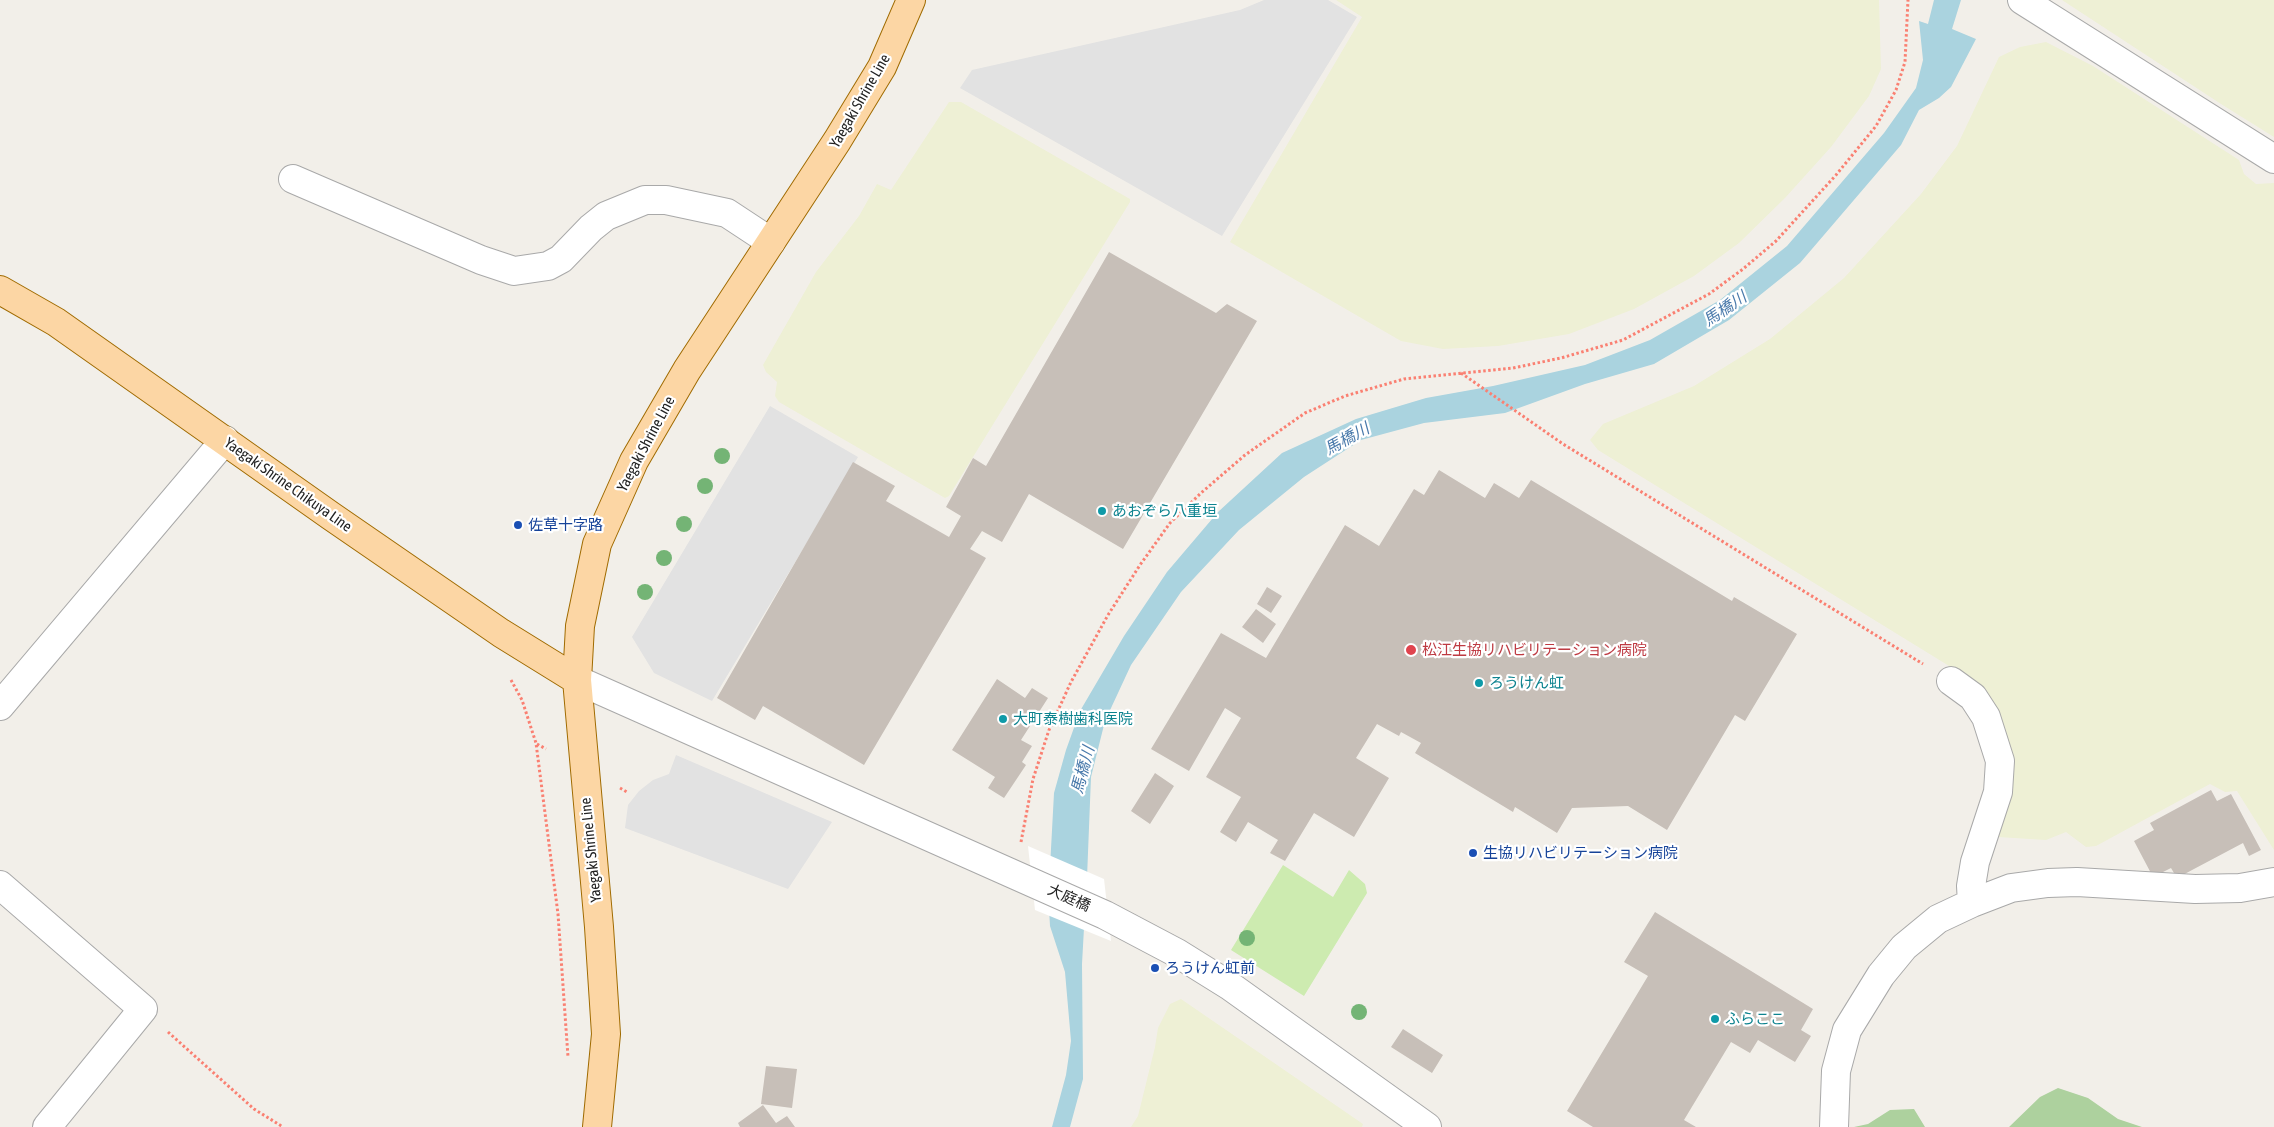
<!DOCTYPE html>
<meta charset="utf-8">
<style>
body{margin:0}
canvas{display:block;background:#f2efe9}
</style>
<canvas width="2274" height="1127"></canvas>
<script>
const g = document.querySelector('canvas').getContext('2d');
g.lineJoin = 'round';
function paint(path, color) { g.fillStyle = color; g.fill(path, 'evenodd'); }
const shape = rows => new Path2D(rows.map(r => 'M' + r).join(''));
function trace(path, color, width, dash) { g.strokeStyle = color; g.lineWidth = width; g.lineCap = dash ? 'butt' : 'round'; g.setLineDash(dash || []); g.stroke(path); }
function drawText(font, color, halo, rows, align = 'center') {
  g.font = font + ' "Asap Condensed","Noto Sans JP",sans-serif'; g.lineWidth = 4.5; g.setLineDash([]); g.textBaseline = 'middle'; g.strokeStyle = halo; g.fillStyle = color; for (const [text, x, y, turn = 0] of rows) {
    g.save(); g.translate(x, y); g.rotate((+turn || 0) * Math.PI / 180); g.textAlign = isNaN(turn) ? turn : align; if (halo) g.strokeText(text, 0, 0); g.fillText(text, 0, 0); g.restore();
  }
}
const farmland = shape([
 [1336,0,1879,0,1881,69,1869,96,1831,147,1785,198,1739,243,1694,276,1634,309,1569,334,1498,346,1443,349,1401,341,1230,242,1362,17],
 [2062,0,2274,0,2274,137,2221,104],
 [2046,42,2093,66,2239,160,2244,174,2256,184,2274,183,2274,850,2237,791,2225,792,2210,784,2096,846,2086,847,2066,832,2046,840,1998,837,1995,833,2007,799,1967,677,1598,450,1590,440,1603,424,1694,386,1770,339,1844,278,1921,194,1957,146,1999,57,2020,47],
 [949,102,961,102,1130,199,1130,202,949,496,945,498,779,402,775,396,777,382,766,372,763,365,816,272,859,216,877,184,891,190],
 [1181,999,1363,1124,1362,1127,1131,1127,1138,1116,1155,1047,1158,1028,1170,1004]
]);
const grass = shape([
 [1283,865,1333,897,1349,870,1365,884,1367,893,1304,996,1231,950]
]);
const forest = shape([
 [2058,1088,2088,1098,2118,1119,2142,1127,2009,1127,2040,1097],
 [1914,1109,1925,1127,1854,1127,1868,1124,1890,1110]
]);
const parking = shape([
 [1264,0,1328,0,1357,17,1222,236,960,88,972,70,1240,10],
 [770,406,858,457,712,701,654,673,632,637],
 [676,755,832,822,788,889,625,828,628,805,639,791,653,780,669,774]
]);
const water = shape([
 [1934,0,1961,0,1952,29,1976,39,1951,87,1939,98,1919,110,1901,145,1800,263,1729,320,1654,364,1585,384,1505,413,1424,423,1361,440,1304,477,1239,530,1181,592,1131,665,1105,721,1091,777,1086,903,1049,886,1054,793,1066,750,1080,711,1124,636,1167,572,1218,512,1282,453,1356,419,1426,398,1493,386,1585,365,1650,340,1720,300,1787,246,1884,133,1916,88,1923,60,1919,21,1928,24],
 [1048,892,1085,910,1082,964,1083,1079,1070,1127,1052,1127,1066,1075,1071,1041,1065,972,1050,926]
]);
const pier = shape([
 [1028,846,1104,879,1111,941,1035,910]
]);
const building = shape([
 [1109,252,1216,313,1227,304,1257,321,1123,549,1029,494,1002,542,982,531,970,549,986,558,864,765,763,706,755,720,717,698,853,462,895,486,886,501,949,537,961,516,946,507,973,458,986,466],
 [1439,470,1485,498,1494,483,1519,498,1531,480,1732,601,1734,597,1797,634,1745,721,1735,715,1667,830,1628,806,1572,808,1557,833,1515,807,1513,812,1415,753,1421,743,1401,732,1399,736,1377,724,1356,758,1389,778,1354,837,1314,813,1285,861,1270,853,1278,840,1248,822,1236,842,1220,832,1241,797,1206,777,1241,718,1225,708,1189,771,1151,749,1221,633,1266,658,1345,525,1379,546,1414,489,1424,495],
 [1267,587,1282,596,1271,613,1257,604],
 [1256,609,1276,624,1263,643,1242,627],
 [997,679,1025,698,1032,688,1048,698,1021,740,1032,746,1022,762,1026,765,1004,798,988,788,995,777,952,750],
 [1155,773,1174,786,1150,824,1131,811],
 [2211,790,2217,801,2231,794,2261,850,2249,856,2243,843,2177,878,2171,868,2153,877,2134,841,2154,830,2150,823],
 [1655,912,1813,1009,1801,1030,1811,1036,1795,1062,1758,1040,1750,1053,1731,1042,1684,1120,1696,1127,1593,1127,1567,1111,1648,976,1624,962],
 [1403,1029,1443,1055,1432,1073,1391,1047],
 [766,1066,797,1069,792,1108,761,1104],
 [763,1105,776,1123,787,1116,795,1127,740,1127,738,1123]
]);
const path = shape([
 [1461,373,1563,444,1923,664],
 [511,680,522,700,536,743,558,914,568,1057],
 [537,744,546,749],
 [620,788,627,792],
 [1021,842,1033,779,1049,730,1071,682,1108,615,1140,565,1170,523,1201,493,1245,455,1305,413,1345,396,1404,379,1513,368,1561,358,1623,340,1709,294,1743,269,1776,241,1836,175,1876,126,1896,90,1905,62,1908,0],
 [168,1032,254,1109,283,1127]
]);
const minor = shape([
 [2022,0,2274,159],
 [293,179,481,260,514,271,548,266,561,259,591,228,606,216,645,200,666,200,727,213,771,242],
 [577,680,1105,915,1177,953,1230,986,1427,1127],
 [1951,681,1973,697,1986,717,2000,761,1998,792,1975,862,1971,886,1972,903],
 [0,706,225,440],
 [0,885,143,1009,47,1127],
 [1834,1127,1836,1071,1847,1030,1881,975,1904,947,1938,919,1972,903,2011,888,2048,883,2077,882,2195,889,2240,888,2274,882]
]);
const major = shape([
 [0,290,56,322,331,516,501,633,577,680],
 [597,1127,606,1034,599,927,577,680,580,626,597,544,634,461,687,370,837,141,882,67,911,0]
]);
const trees = [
 [722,456],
 [705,486],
 [684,524],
 [664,558],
 [645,592],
 [1247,938],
 [1359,1012]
];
const markers = [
 [1102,511,5,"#0f9aa8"],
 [518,525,5,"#1a4fb4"],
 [1411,650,6,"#e0444e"],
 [1479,683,5,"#0f9aa8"],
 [1003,719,5,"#0f9aa8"],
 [1473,853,5,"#1a4fb4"],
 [1155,968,5,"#1a4fb4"],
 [1715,1019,5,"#0f9aa8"]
];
const streetNames = [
 ["Yaegaki Shrine Line",860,101,-60],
 ["Yaegaki Shrine Line",646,444,-62],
 ["Yaegaki Shrine Chikuya Line",288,485,35],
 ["Yaegaki Shrine Line",591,850,-96],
 ["大庭橋",1069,898,24]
];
const cultureNames = [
 ["あおぞら八重垣",1112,511],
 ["ろうけん虹",1489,683],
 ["大町泰樹歯科医院",1013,719],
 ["ふらここ",1725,1019]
];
const transitNames = [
 ["佐草十字路",528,525],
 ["生協リハビリテーション病院",1483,853],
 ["ろうけん虹前",1165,968]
];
const healthNames = [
 ["松江生協リハビリテーション病院",1422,650]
];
const waterNames = [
 ["馬橋川",1725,309,-34],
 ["馬橋川",1347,439,-29],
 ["馬橋川",1083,770,-75]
];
paint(farmland, '#eef0d5');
paint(grass, '#cdebb0');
paint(forest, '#add19e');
paint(parking, '#e2e2e2');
paint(water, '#aad3df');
paint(pier, '#fff');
paint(building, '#c7bfb8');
trace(minor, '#a9a9a9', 30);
trace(major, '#a06b00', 30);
trace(path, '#fa8072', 3, [2.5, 2.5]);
trace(minor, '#fff', 28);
trace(major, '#fcd6a4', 28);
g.fillStyle = '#74b475';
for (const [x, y] of trees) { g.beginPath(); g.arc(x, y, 8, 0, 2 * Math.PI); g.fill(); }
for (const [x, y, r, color] of markers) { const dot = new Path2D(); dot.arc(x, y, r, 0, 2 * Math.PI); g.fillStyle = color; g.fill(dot); trace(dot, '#fff', 2); }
drawText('15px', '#222', '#fff', streetNames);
drawText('15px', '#0d838f', '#fff', cultureNames, 'left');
drawText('15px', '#164399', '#fff', transitNames, 'left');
drawText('15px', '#be3a42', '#fff', healthNames, 'left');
drawText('italic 16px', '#4a7aab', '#fff', waterNames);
</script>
